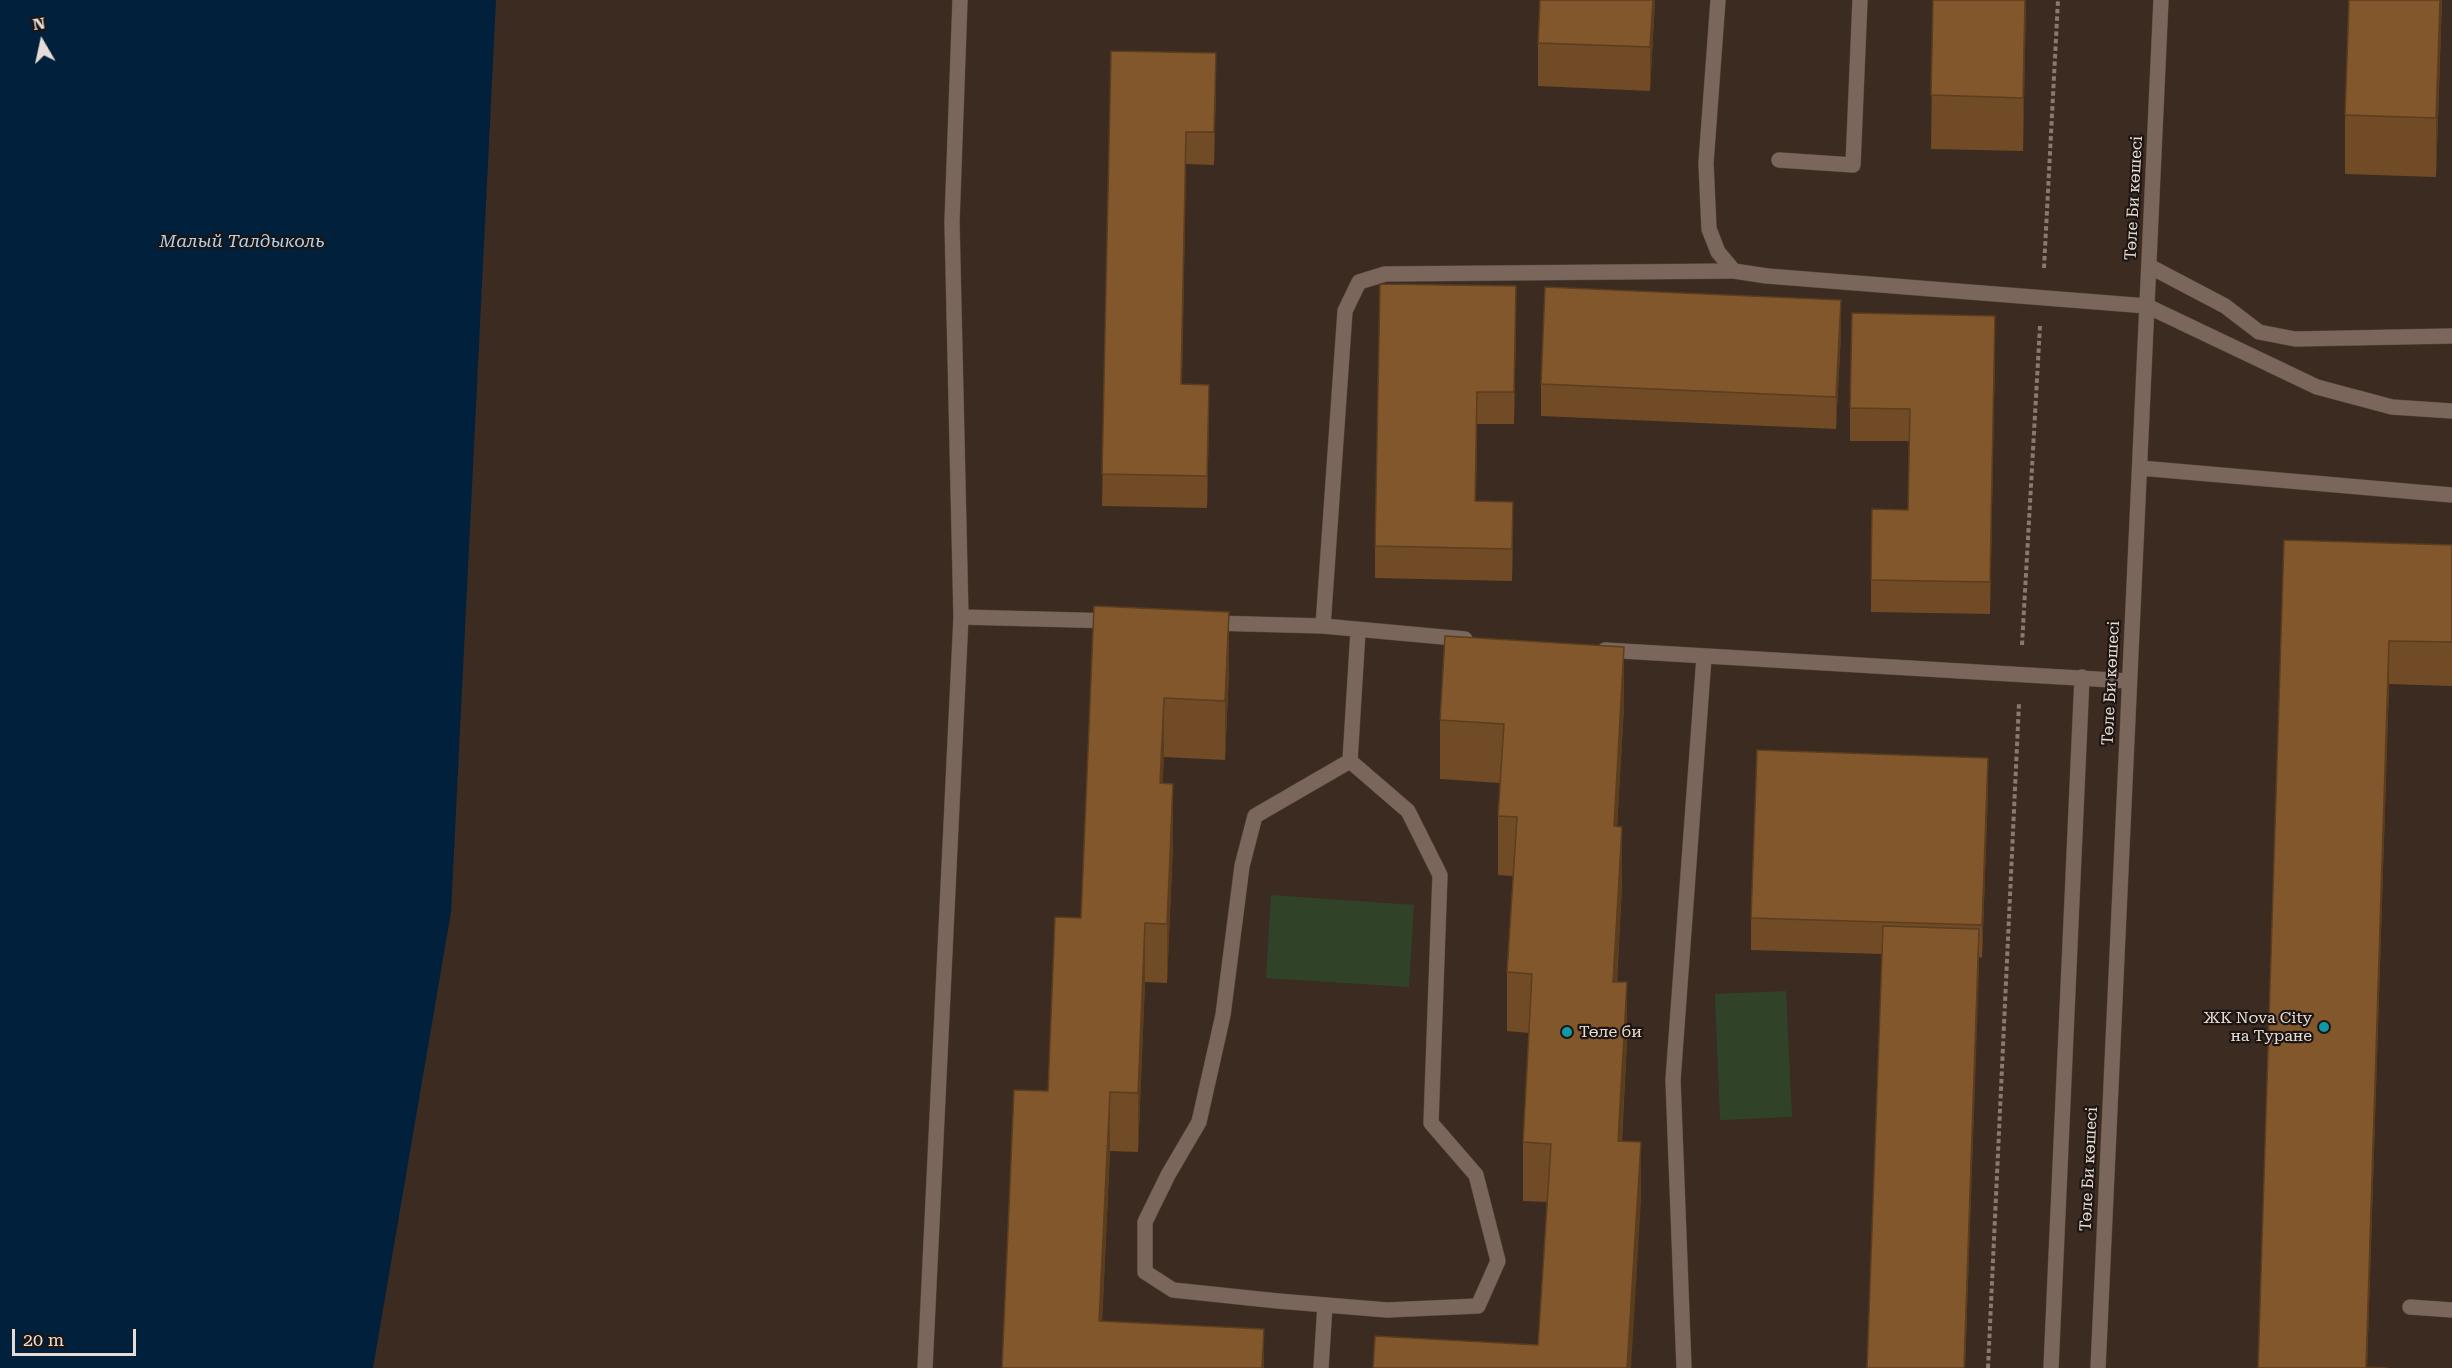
<!DOCTYPE html>
<meta charset="utf-8">
<style>
body{margin:0}
#map{position:relative;width:2452px;height:1368px;overflow:hidden;background:#3c2b21;font-family:"Roboto Serif",serif}
canvas{display:block}
.north{position:absolute;left:12px;top:12px;width:60px;height:60px;-webkit-text-stroke:4px #1d1511;paint-order:stroke;rotate:351deg;font-size:16px;font-weight:700;line-height:24px;text-align:center;color:#e8ddd6}
.north::after{content:'';display:block;margin:auto;width:21px;height:27px;background:#e8ddd6;clip-path:polygon(50% 0,100% 100%,50% 72%,0 100%)}
.scale{position:absolute;left:12px;top:1329px;width:124px;height:27px;box-sizing:border-box;border:3px solid #e8ddd6;border-top:0;padding-left:8px;font-size:18px;line-height:21px;white-space:nowrap;color:#e8ddd6;-webkit-text-stroke:4px #1d1511;paint-order:stroke}
</style>
<div id="map">
<canvas width="2452" height="1368"></canvas>
<div class="north">N</div>
<div class="scale">20 m</div>
</div>
<script>
const g = document.querySelector('canvas').getContext('2d');
g.lineJoin = 'round';
function paint(path, color) { g.fillStyle = color; g.fill(path, 'evenodd'); }
const shape = rows => new Path2D(rows.map(r => 'M' + r).join(''));
function trace(path, color, width, dash) { g.strokeStyle = color; g.lineWidth = width; g.lineCap = dash ? 'butt' : 'round'; g.setLineDash(dash || []); g.stroke(path); }
function drawText(font, color, halo, rows, align = 'center') {
  g.font = font + ' "Roboto Serif",serif'; g.lineWidth = 4.5; g.setLineDash([]); g.textBaseline = 'middle'; g.strokeStyle = halo; g.fillStyle = color; for (const [text, x, y, turn = 0] of rows) {
    g.save(); g.translate(x, y); g.rotate((+turn || 0) * Math.PI / 180); g.textAlign = isNaN(turn) ? turn : align; if (halo) g.strokeText(text, 0, 0); g.fillText(text, 0, 0); g.restore();
  }
}
const green = shape([
 [1271,895,1414,905,1409,987,1266,978],
 [1786,991,1792,1117,1720,1120,1715,994]
]);
const water = shape([
 [0,0,496,0,451,912,373,1368,0,1368]
]);
const path = shape([
 [2044,268,2058,0],
 [2022,645,2040,326],
 [1988,1368,2019,703]
]);
const service = shape([
 [960,0,952,222,961,617],
 [1779,160,1853,165,1860,0],
 [2149,266,2225,306,2259,332,2295,339,2452,336],
 [1211,623,1323,626,1465,639],
 [1323,626,1345,311,1359,282,1385,274,1734,271],
 [1605,650,2129,681],
 [1350,761,1408,811,1440,875,1431,1123,1476,1175,1498,1261,1478,1306,1387,1310,1278,1301,1173,1290,1145,1272,1145,1222,1168,1175,1199,1122,1223,1015,1242,866,1255,816,1350,761,1358,631],
 [2410,1307,2452,1310],
 [925,1368,961,617,1115,621],
 [1321,1368,1325,1305],
 [1684,1368,1673,1080,1704,657],
 [2051,1368,2082,677]
]);
const minor = shape([
 [1718,0,1706,163,1709,229,1718,252,1734,271,1767,276,2147,306,2317,387,2392,407,2452,411],
 [2140,468,2452,495],
 [2098,1368,2161,0]
]);
const wall = shape([
 [1655,0,1650,91,1538,86,1538,43],
 [1933,0,2026,0,2023,151,1931,149],
 [2442,0,2436,177,2345,174,2345,115],
 [1111,51,1216,85,1214,165,1186,164,1182,384,1209,417,1207,508,1102,506],
 [1516,319,1514,424,1477,424,1476,501,1513,534,1512,581,1375,578,1375,546],
 [1841,333,1836,429,1541,416,1541,384],
 [1995,348,1990,614,1871,612,1871,580,1908,510,1909,441,1850,441,1850,408],
 [2284,540,2452,545,2452,686,2389,684,2367,1367,2258,1368],
 [1094,606,1229,671,1225,760,1164,757,1162,784,1173,843,1167,983,1145,982,1138,1152,1110,1151,1102,1321,1264,1368,1002,1368,1048,1091,1081,918],
 [1624,706,1617,826,1622,885,1617,982,1627,1041,1622,1141,1641,1201,1538,1345,1547,1202,1523,1201,1523,1142,1529,1033,1507,1031,1507,972,1513,876,1498,875,1498,816,1500,783,1440,779,1440,720],
 [1988,790,1982,958,1979,957,1965,1368,1867,1368,1882,954,1751,950,1751,918]
]);
const shadedWall = shape([
 [1653,0,1655,0,1650,91,1650,47],
 [2025,0,2026,0,2023,151,2023,98],
 [2440,0,2442,0,2436,177,2436,118],
 [1216,53,1216,85,1214,165,1214,132],
 [1186,132,1186,164,1181,417,1181,384],
 [1516,286,1516,319,1514,424,1514,392],
 [1841,300,1841,333,1836,429,1836,397],
 [1995,316,1995,348,1990,614,1990,582],
 [1209,385,1209,417,1207,508,1207,476],
 [1477,392,1477,424,1475,533,1475,501],
 [1513,502,1513,534,1512,581,1512,549],
 [1229,612,1229,671,1225,760,1225,701],
 [2389,641,2389,684,2367,1368,2366,1368],
 [1624,647,1624,706,1614,885,1614,826],
 [1164,698,1164,757,1160,842,1160,783],
 [1988,758,1988,790,1982,958,1982,925],
 [1173,784,1173,843,1167,983,1167,924],
 [1622,827,1622,885,1613,1040,1613,982],
 [1145,923,1145,982,1138,1152,1138,1093],
 [1979,929,1979,973,1965,1368,1964,1368],
 [1627,982,1627,1041,1618,1200,1618,1141],
 [1110,1092,1110,1151,1100,1368,1099,1321],
 [1641,1142,1641,1201,1631,1368,1627,1368],
 [1264,1329,1264,1368,1262,1368]
]);
const building = shape([
 [1540,0,1653,0,1650,47,1538,43,1540,0],
 [1933,0,2025,0,2023,98,1931,95,1933,0],
 [2349,0,2440,0,2436,118,2345,115,2349,0],
 [1111,51,1216,53,1214,132,1186,132,1181,384,1209,385,1207,476,1102,474,1111,51],
 [1380,284,1516,286,1514,392,1477,392,1475,501,1513,502,1512,549,1375,546,1380,284],
 [1545,287,1841,300,1836,397,1541,384,1545,287],
 [1852,313,1995,316,1990,582,1871,580,1872,509,1908,510,1910,409,1850,408,1852,313],
 [2284,540,2452,545,2452,642,2389,641,2366,1367,2387,1368,2258,1368,2284,540],
 [1094,606,1229,612,1225,701,1164,698,1160,783,1173,784,1167,924,1145,923,1138,1093,1110,1092,1099,1321,1264,1329,1262,1368,1002,1368,1014,1090,1048,1091,1055,917,1081,918,1094,606],
 [1445,636,1624,647,1614,826,1622,827,1613,982,1627,982,1618,1141,1641,1142,1627,1368,1373,1368,1375,1336,1538,1345,1551,1144,1523,1142,1532,974,1507,972,1517,817,1498,816,1504,724,1440,720,1445,636],
 [1757,750,1988,758,1982,925,1751,918,1757,750],
 [1883,926,1979,929,1964,1368,1867,1368,1883,926]
]);
const markers = [
 [2324,1027,6,"#0f9aa8"],
 [1567,1032,6,"#0f9aa8"]
];
const streetNames = [
 ["Төле Би көшесі",2134,198,-87],
 ["Төле Би көшесі",2111,683,-87],
 ["Төле Би көшесі",2089,1169,-87]
];
const poiNames = [
 ["ЖК Nova City",2312,1018],
 ["на Туране",2312,1036],
 ["Төле би",1579,1032,"left"]
];
const waterNames = [
 ["Малый Талдыколь",242,242]
];
paint(green, '#304329');
paint(water, '#00203c');
trace(service, '#56483f', 16);
trace(minor, '#56483f', 16);
trace(path, '#887971', 4, [4.5, 3]);
trace(service, '#7a665a', 15);
trace(minor, '#7a665a', 15);
paint(wall, '#704b26');
paint(shadedWall, '#5b3d1f');
paint(building, '#82572c');
trace(building, '#5b3d1f', 1.5);
for (const [x, y, r, color] of markers) { const dot = new Path2D(); dot.arc(x, y, r, 0, 2 * Math.PI); g.fillStyle = color; g.fill(dot); trace(dot, '#1d1511', 2); }
drawText('16px', '#e8ddd6', '#1d1511', streetNames);
drawText('16px', '#e8ddd6', '#1d1511', poiNames, 'right');
drawText('italic 18px', '#aad2f7', '#1d1511', waterNames);
</script>
